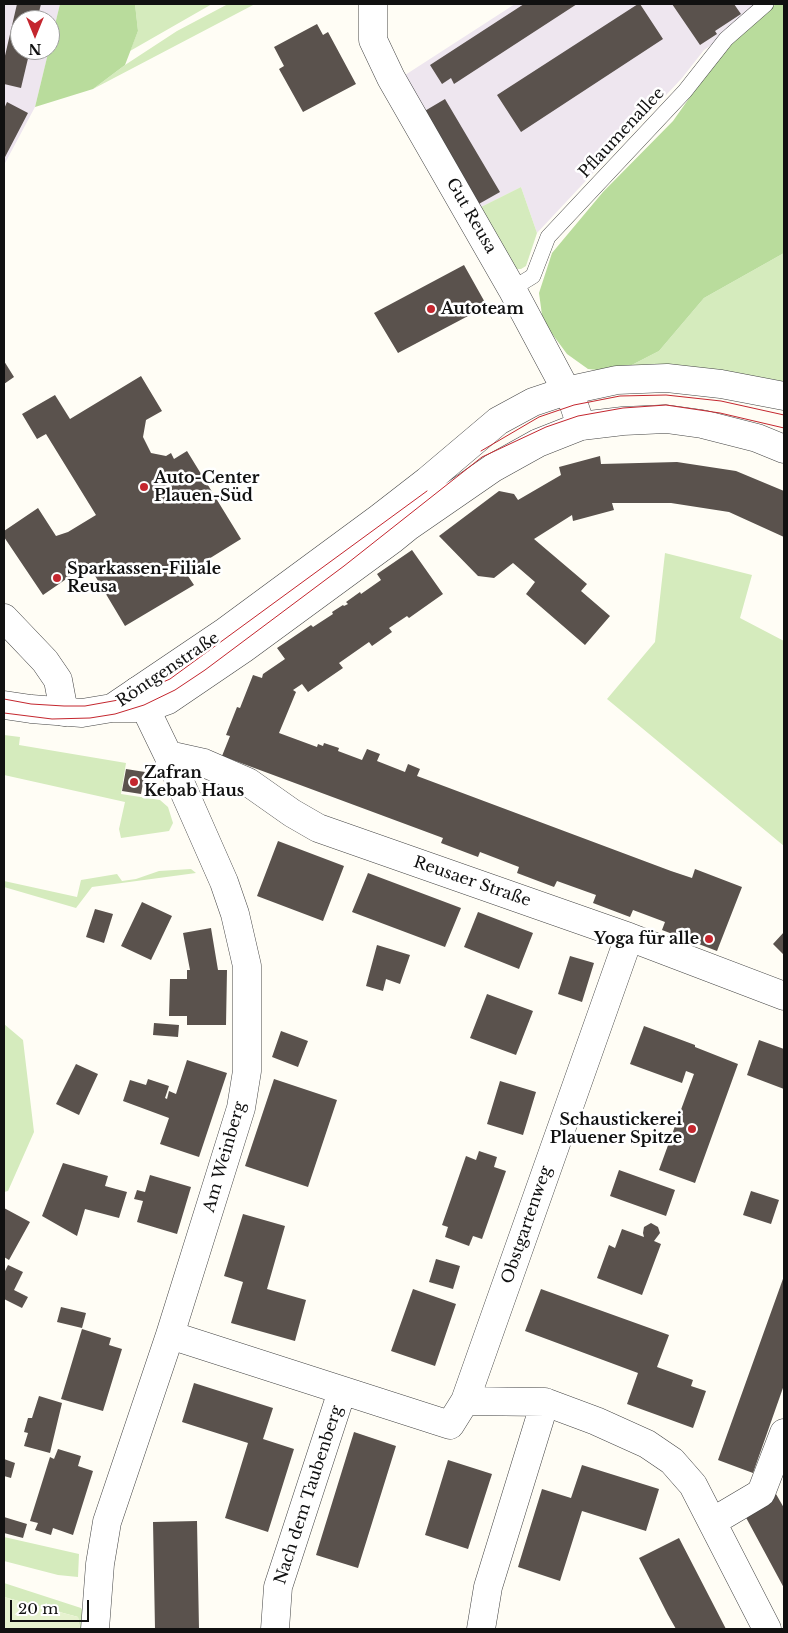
<!DOCTYPE html>
<meta charset="utf-8">
<style>
body{margin:0}
#map{position:relative;width:788px;height:1633px;overflow:hidden;background:#fffdf5;font-family:"Libre Baskerville",serif}
canvas{display:block}
.frame{position:absolute;inset:0;border:5px solid #111;pointer-events:none}
.north{position:absolute;left:10px;top:10px;width:50px;height:50px;box-sizing:border-box;background:#fff;border:1px solid #a0a0a0;border-radius:50%;rotate:180deg;font-size:14px;font-weight:700;line-height:20px;text-align:center;color:#111}
.north::after{content:'';display:block;margin:auto;width:18px;height:22px;background:#c4262e;clip-path:polygon(50% 0,100% 100%,50% 72%,0 100%)}
.scale{position:absolute;left:10px;top:1600px;width:79px;height:22px;box-sizing:border-box;border:2px solid #111;border-top:0;padding-left:6px;font-size:15px;line-height:18px;white-space:nowrap;color:#111;-webkit-text-stroke:4px #fff;paint-order:stroke}
</style>
<div id="map">
<canvas width="788" height="1633"></canvas>
<div class="frame"></div>
<div class="north">N</div>
<div class="scale">20 m</div>
</div>
<script>
const g = document.querySelector('canvas').getContext('2d');
g.lineJoin = 'round';
function paint(path, color) { g.fillStyle = color; g.fill(path, 'evenodd'); }
const shape = rows => new Path2D(rows.map(r => 'M' + r).join(''));
function trace(path, color, width, dash) { g.strokeStyle = color; g.lineWidth = width; g.lineCap = dash ? 'butt' : 'round'; g.setLineDash(dash || []); g.stroke(path); }
function drawText(font, color, halo, rows, align = 'center') {
  g.font = font + ' "Libre Baskerville",serif'; g.lineWidth = 5; g.setLineDash([]); g.textBaseline = 'middle'; g.strokeStyle = halo; g.fillStyle = color; for (const [text, x, y, turn = 0] of rows) {
    g.save(); g.translate(x, y); g.rotate((+turn || 0) * Math.PI / 180); g.textAlign = isNaN(turn) ? turn : align; if (halo) g.strokeText(text, 0, 0); g.fillText(text, 0, 0); g.restore();
  }
}
const industrial = shape([
 [4,4,60,4,50,46,50,20,20,20,20,50,49,50,35,107,4,165],
 [515,4,773,4,704,50,682,78,537,233,521,187,479,208,402,77]
]);
const green = shape([
 [135,4,212,4,130,51,138,31],
 [228,4,255,4,93,89,125,65,177,31],
 [521,187,537,233,526,266,521,269,517,269,513,266,479,208],
 [784,253,784,383,709,369,655,367,618,372,659,351,704,298],
 [665,553,752,575,740,618,784,641,784,846,607,699,655,642],
 [4,735,20,737,19,745,126,763,121,794,160,800,168,807,173,823,169,831,121,838,119,829,125,802,4,775],
 [191,869,196,873,92,887,76,908,4,887,4,881,77,897,81,880,117,874,122,881,136,879,159,871],
 [4,1024,23,1040,34,1132,8,1191,4,1192],
 [4,1537,79,1554,78,1577,58,1575,4,1561],
 [4,1583,81,1608,85,1613,85,1629,80,1629,78,1617,4,1597]
]);
const forest = shape([
 [60,4,135,4,138,31,125,65,93,89,35,107],
 [776,4,784,4,784,253,704,298,659,351,618,372,588,369,567,354,550,331,542,315,539,293,552,253,603,192,673,121,729,42]
]);
const pitch = shape([
 [4,1597,78,1617,80,1629,4,1629]
]);
const building = shape([
 [17,4,41,4,37,20,20,20,20,50,30,50,21,88,4,84,4,60],
 [524,4,577,4,454,84,451,78,442,84,430,65],
 [638,4,640,4,663,39,521,132,497,95],
 [672,4,734,4,741,14,715,31,717,34,700,45],
 [317,24,323,35,328,32,356,84,303,112,279,69,284,66,274,47],
 [445,99,500,192,477,205,423,112],
 [7,102,28,113,4,159,4,109],
 [464,265,487,306,398,353,374,313],
 [4,361,14,377,4,384],
 [141,376,162,411,146,420,143,437,151,453,166,456,171,453,174,459,187,451,241,539,186,573,194,585,125,626,88,564,43,595,4,537,4,531,38,508,56,536,68,532,96,515,46,434,37,439,22,414,55,395,70,419],
 [600,456,601,464,677,462,736,471,784,491,784,537,729,512,671,503,612,503,614,510,573,521,572,515,534,539,587,584,581,591,610,616,585,645,526,594,535,582,513,563,494,578,478,576,439,536,499,491,514,494,518,500,561,475,559,467],
 [412,550,443,594,409,618,407,616,389,628,392,632,372,646,369,642,339,663,343,668,308,692,302,684,293,690,296,692,279,733,317,747,318,744,323,746,324,743,339,748,338,751,362,760,367,749,380,754,377,761,405,772,408,764,420,769,417,776,671,871,692,878,695,869,742,887,717,951,662,930,665,922,633,910,630,917,593,903,596,895,557,881,554,887,517,873,519,867,480,852,478,857,441,843,443,838,222,756,230,736,226,735,237,707,240,708,253,675,262,678,263,674,285,659,277,648,311,625,313,627,333,614,332,612,343,605,344,606,348,604,346,602,360,592,361,594,381,580,377,574],
 [126,769,145,772,141,794,122,791],
 [278,841,344,866,323,921,257,896],
 [368,873,461,908,445,947,352,912],
 [142,902,172,916,151,960,121,946],
 [95,909,113,914,104,943,86,937],
 [478,912,533,933,519,969,464,947],
 [211,928,218,970,227,970,226,1025,187,1025,187,1016,169,1016,170,979,187,979,187,970,190,970,183,933],
 [784,932,784,955,773,944],
 [377,945,410,955,400,984,386,979,383,991,366,986],
 [570,956,594,963,582,1002,558,994],
 [487,994,533,1011,516,1055,470,1038],
 [154,1023,179,1025,178,1037,153,1035],
 [644,1026,695,1045,695,1047,738,1064,695,1183,659,1170,694,1074,686,1071,682,1083,630,1064],
 [281,1031,308,1041,298,1067,272,1057],
 [759,1040,784,1049,784,1089,747,1075],
 [187,1060,227,1073,199,1157,160,1144,169,1118,123,1101,130,1080,146,1085,148,1079,169,1086,165,1098,167,1099,169,1091,176,1094],
 [76,1064,98,1074,79,1115,56,1104],
 [274,1079,337,1100,308,1187,245,1166],
 [500,1081,536,1092,523,1135,487,1124],
 [479,1151,497,1157,494,1167,506,1171,482,1239,473,1236,469,1246,445,1237,448,1227,442,1225,466,1156,476,1160],
 [63,1163,108,1176,105,1186,127,1192,119,1218,85,1209,77,1236,42,1216],
 [619,1170,675,1190,666,1216,610,1196],
 [150,1175,191,1187,177,1234,137,1222,143,1201,134,1199,137,1190,145,1192],
 [751,1191,779,1200,771,1224,743,1215],
 [4,1208,30,1222,9,1260,4,1257],
 [243,1214,285,1226,267,1289,306,1300,295,1341,231,1323,243,1282,224,1276],
 [651,1223,658,1227,660,1233,654,1241,661,1244,642,1295,597,1278,609,1245,615,1248,622,1229,644,1237,643,1233,644,1227],
 [436,1259,460,1266,453,1289,429,1282],
 [8,1265,23,1272,14,1290,28,1297,22,1308,4,1299,4,1273],
 [784,1276,784,1385,753,1473,718,1460],
 [413,1289,456,1304,435,1366,391,1351],
 [541,1289,669,1335,657,1367,693,1380,691,1386,706,1391,693,1428,627,1404,638,1373,525,1331],
 [61,1307,86,1313,82,1328,57,1322],
 [82,1329,111,1338,109,1345,122,1349,103,1411,61,1399],
 [194,1383,273,1408,263,1439,294,1449,268,1532,225,1518,248,1443,182,1422],
 [39,1396,62,1403,50,1453,24,1446,28,1433,24,1432,28,1418,32,1418],
 [354,1432,396,1446,358,1568,316,1555],
 [58,1449,81,1456,78,1466,93,1471,73,1535,53,1528,51,1535,35,1530,38,1523,30,1521,50,1457,54,1459],
 [4,1459,15,1463,11,1478,4,1476],
 [448,1460,492,1474,468,1549,425,1535],
 [582,1465,659,1489,646,1531,582,1511,560,1581,518,1567,542,1489,571,1498],
 [776,1494,784,1508,784,1588,743,1512],
 [4,1517,27,1524,23,1538,4,1533],
 [197,1521,199,1629,155,1629,153,1522],
 [679,1538,694,1567,726,1629,676,1629,668,1615,639,1558]
]);
const service = shape([
 [512,289,533,276,548,237,685,91,726,39,766,4]
]);
const minor = shape([
 [373,4,373,40,391,78,512,289,574,405,581,426],
 [4,618,45,661,58,680,64,712],
 [168,755,204,763,248,782,292,813,318,828,629,937,784,996],
 [170,1335,450,1425,465,1401,629,937],
 [465,1401,545,1402,596,1421,647,1444,672,1461,693,1485,767,1629],
 [712,1522,761,1493,784,1433],
 [95,1629,100,1564,107,1522,170,1335,241,1108,247,1071,247,966,235,914,224,882,168,755,137,691],
 [275,1629,278,1587,342,1391],
 [481,1629,488,1587,545,1402]
]);
const tertiary = shape([
 [4,705,31,709,82,713,112,708,146,708,168,700,243,649,393,539,409,526,493,468,538,443,581,426,623,421,666,419,702,424,757,438,784,449],
 [112,708,226,631,378,519,427,481,498,421,533,402,566,391,617,380,667,378,721,384,784,396]
]);
const tram = shape([
 [481,451,539,417,574,405,620,396,666,395,721,401,784,415],
 [4,699,31,704,64,706,85,706,124,699,170,679,427,491],
 [4,713,52,719,90,718,115,714,144,705,175,690,205,670,344,566,482,457,546,427,578,416,623,408,666,405,720,413,784,428]
]);
const markers = [
 [431,309,5,"#c4262e"],
 [144,487,5,"#c4262e"],
 [57,578,5,"#c4262e"],
 [134,782,5,"#c4262e"],
 [709,939,5,"#c4262e"],
 [692,1129,5,"#c4262e"]
];
const streetNames = [
 ["Pflaumenallee",622,133,-47],
 ["Gut Reusa",471,216,60],
 ["Röntgenstraße",168,670,-34],
 ["Reusaer Straße",472,882,19],
 ["Am Weinberg",225,1157,-74],
 ["Obstgartenweg",527,1225,-71],
 ["Nach dem Taubenberg",309,1495,-72]
];
const poiNames = [
 ["Autoteam",441,309],
 ["Auto-Center",154,478],
 ["Plauen-Süd",154,496],
 ["Sparkassen-Filiale",67,569],
 ["Reusa",67,587],
 ["Zafran",144,773],
 ["Kebab Haus",144,791],
 ["Yoga für alle",699,939,"right"],
 ["Schaustickerei",682,1120,"right"],
 ["Plauener Spitze",682,1138,"right"]
];
paint(industrial, '#eee6ef');
paint(green, '#d5ebbd');
paint(forest, '#b9dc9c');
paint(pitch, '#e6f2cf');
paint(building, '#5a524d');
trace(service, '#444', 16);
trace(minor, '#444', 29);
trace(tertiary, '#444', 29);
trace(service, '#fff', 15);
trace(minor, '#fff', 28);
trace(tertiary, '#fff', 28);
trace(tram, '#c4262e', 1);
for (const [x, y, r, color] of markers) { const dot = new Path2D(); dot.arc(x, y, r, 0, 2 * Math.PI); g.fillStyle = color; g.fill(dot); trace(dot, '#fff', 2); }
drawText('16px', '#111', '#fff', streetNames);
drawText('bold 16px', '#111', '#fff', poiNames, 'left');
</script>
